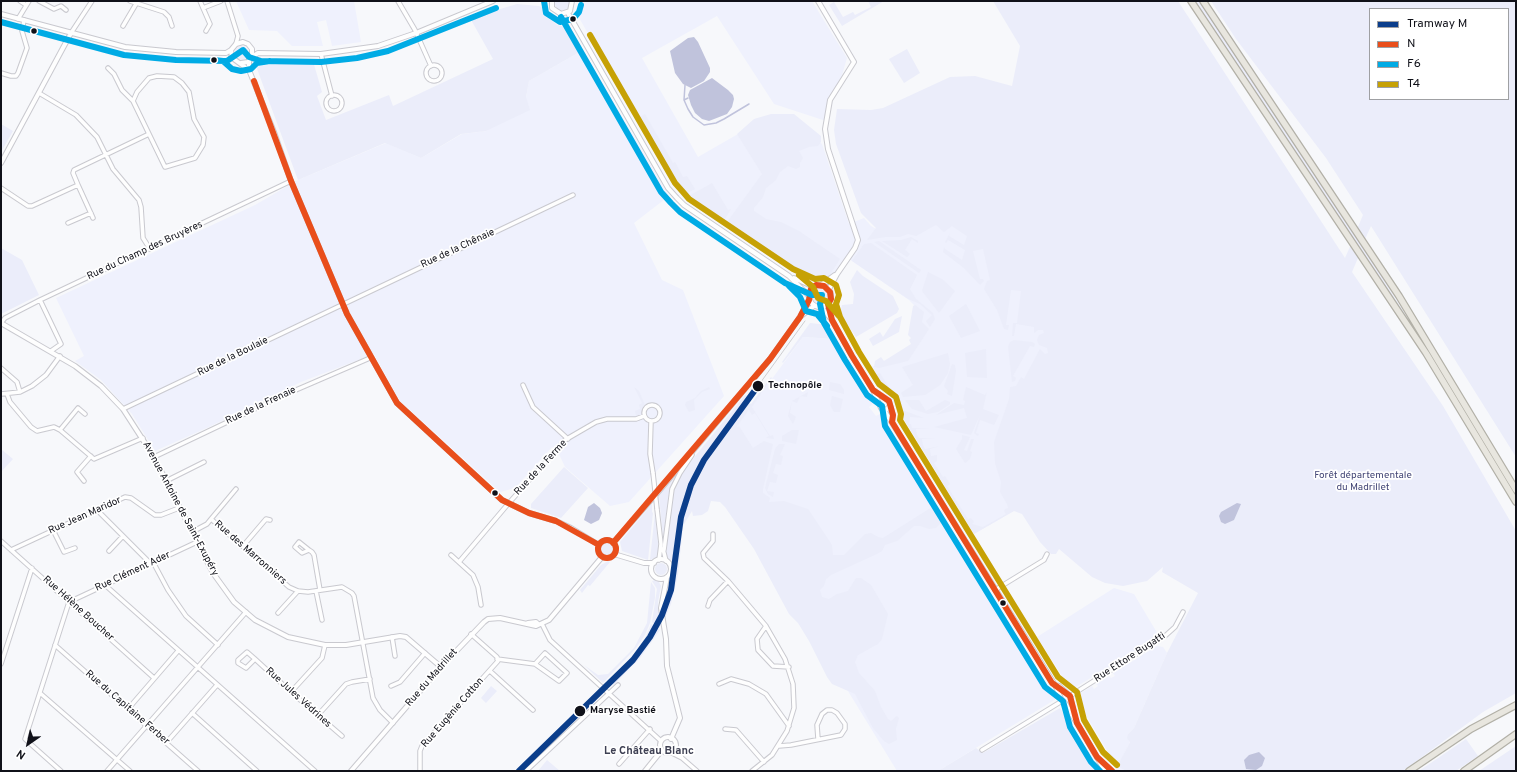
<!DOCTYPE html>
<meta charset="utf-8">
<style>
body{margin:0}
#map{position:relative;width:1517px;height:772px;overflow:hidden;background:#f7f8fb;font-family:Overpass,sans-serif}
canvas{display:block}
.frame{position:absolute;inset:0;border:2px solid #101119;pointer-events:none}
.legend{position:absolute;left:1369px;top:8px;width:140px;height:92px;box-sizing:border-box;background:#fff;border:1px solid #9fa0a3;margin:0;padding:5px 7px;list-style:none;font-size:12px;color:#101119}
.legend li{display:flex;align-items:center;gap:8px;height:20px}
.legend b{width:20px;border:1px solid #9fa0a3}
.north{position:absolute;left:8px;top:724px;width:40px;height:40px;-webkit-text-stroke:3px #fff;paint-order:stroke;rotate:214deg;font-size:11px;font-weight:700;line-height:16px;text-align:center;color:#101119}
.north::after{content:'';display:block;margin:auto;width:14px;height:18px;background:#101119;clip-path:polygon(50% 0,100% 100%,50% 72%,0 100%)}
</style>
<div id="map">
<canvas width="1517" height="772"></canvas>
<div class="frame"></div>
<ul class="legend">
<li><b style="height:5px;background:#0b3e8b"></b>Tramway M</li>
<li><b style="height:5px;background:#e94e1b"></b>N</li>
<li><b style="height:5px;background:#00abe5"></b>F6</li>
<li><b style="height:5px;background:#c6a105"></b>T4</li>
</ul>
<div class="north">N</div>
</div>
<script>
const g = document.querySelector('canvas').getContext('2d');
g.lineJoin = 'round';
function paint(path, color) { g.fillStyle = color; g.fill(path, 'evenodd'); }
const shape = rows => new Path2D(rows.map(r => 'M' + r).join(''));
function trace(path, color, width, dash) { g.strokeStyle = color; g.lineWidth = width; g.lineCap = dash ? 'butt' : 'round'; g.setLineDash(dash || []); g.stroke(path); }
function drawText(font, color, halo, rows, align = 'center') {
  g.font = font + ' Overpass,sans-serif'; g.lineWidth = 3.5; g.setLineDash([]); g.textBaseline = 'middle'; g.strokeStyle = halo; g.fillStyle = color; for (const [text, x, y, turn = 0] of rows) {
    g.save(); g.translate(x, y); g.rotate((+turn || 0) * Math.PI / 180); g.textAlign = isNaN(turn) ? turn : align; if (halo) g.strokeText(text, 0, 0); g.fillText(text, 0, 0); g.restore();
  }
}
const built = shape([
 [236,1,354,1,361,42,332,46,326,20,317,22,323,46,292,46,277,31,249,30],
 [583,1,812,1,847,58,840,82,834,92,826,121,774,104,717,16,642,58,698,157,771,115,799,126,822,144,849,224,864,218,871,226,882,232,894,234,963,213,1069,350,1019,508,974,534,872,367,912,347,920,311,909,300,849,259,833,278,827,273,722,224,687,200,675,186,578,16,581,11],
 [583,50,669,196,634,223,662,280,683,290,724,396,629,502,610,506,565,467,558,452,552,447,515,488,500,492,399,400,374,354,301,382,209,427,155,451,132,414,101,380,75,361,84,356,56,298,255,205,298,180,386,143,421,158,462,134,486,131,526,97,529,81],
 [803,337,834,339,872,398,874,403,869,407,876,416,880,414,885,419,1056,699,938,771,897,771,713,471,734,430],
 [1114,588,1134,594,1159,636,1071,690,1037,637],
 [1157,646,1163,647,1167,653,1134,728,1128,734,1130,742,1118,767,1127,771,1114,771,1117,767,1075,697,1092,686,1094,689,1098,686,1096,684,1109,676,1111,678,1115,676,1113,673]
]);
const green = shape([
 [555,1,570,1,569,9,564,12,558,10,555,5],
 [868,1,884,1,842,26,829,5,834,2,843,17,853,12,855,15,871,7],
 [993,1,1178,1,1345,258,1353,240,1193,1,1199,1,1355,234,1363,215,1326,158,1236,39,1211,1,1516,1,1516,457,1371,226,1362,246,1423,342,1361,251,1352,272,1443,406,1516,531,1516,693,1483,712,1403,771,1127,771,1117,767,1130,742,1127,738,1128,734,1134,728,1167,653,1198,593,1162,572,1163,567,1147,581,1123,586,1105,583,1092,577,1059,549,1056,554,1051,554,1040,542,1022,514,1014,511,974,534,897,408,924,418,910,417,909,424,911,424,912,428,930,428,916,429,917,435,919,438,936,438,922,439,923,445,925,449,940,446,930,449,931,456,937,455,937,461,934,463,943,477,945,476,950,484,947,486,968,519,971,518,974,522,972,524,983,527,1006,514,1004,511,1005,509,1008,508,1007,504,1000,492,1001,482,995,463,994,442,1009,399,1010,387,1016,386,1021,377,1024,379,1040,349,1045,354,1048,353,1047,348,1039,345,1037,340,1039,335,1044,333,1043,330,1038,330,1034,333,1034,327,1016,324,1014,336,1012,336,1013,323,1017,323,1021,291,1011,290,1006,325,1009,325,1008,330,1004,329,997,310,984,289,987,281,990,280,983,249,973,251,980,279,983,279,984,281,980,285,964,268,943,252,944,247,945,249,962,260,965,250,948,240,946,243,945,242,950,233,949,236,964,245,967,236,952,226,944,232,936,225,916,236,908,234,900,237,886,237,867,240,876,228,861,213,836,144,834,130,837,109,871,110,883,108,950,77,975,76,1012,86,1020,46],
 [1370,9,1508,9,1508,99,1370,99],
 [517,4,539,6,546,9,550,19,557,25,566,27,583,50,529,81,526,97,530,110,486,131,461,134,421,158,385,143,298,180,256,66,313,61,322,92,317,96,326,120,389,95,393,106,493,59,470,18],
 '235 53a7 7 0 1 1 14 0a7 7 0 1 1-14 0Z',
 [907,49,920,73,904,83,889,59],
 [645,114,673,163,675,162,683,177,687,176,695,189,682,196,675,186,639,123,640,117],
 [771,114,794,114,821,136,821,142,818,146,809,147,799,151,803,158,800,163,800,167,796,169,788,166,780,172,776,180,766,188,763,197,754,208,754,211,766,219,781,222,799,231,840,259,829,276,806,278,725,225,762,174,737,134,754,119],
 [1,124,13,131,1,152],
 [712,183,728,210,731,209,722,224,688,200,687,197],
 [911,237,918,241,918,243,912,239,905,250,910,254,907,257,882,241,901,240],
 [879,241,921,270,919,273,874,242],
 [871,243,917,275,910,289,916,299,933,313,935,319,930,327,926,321,932,315,920,304,908,299,852,261,864,244],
 [1,248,22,260,39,295,1,314],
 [857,270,863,276,893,296,899,309,897,313,856,337,840,314,842,305,853,304,854,294,850,282],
 [928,272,942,279,955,291,939,313,922,291],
 '812 296a8 8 0 1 1 16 0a8 8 0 1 1-16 0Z',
 [966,304,980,331,961,338,949,316],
 [915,305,924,312,922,322,929,329,908,361,879,368,874,367,875,361,881,357,884,361,911,344,909,340,911,338,908,335,913,306],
 [902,316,899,332,873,346,869,339,880,332,883,337,895,319],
 [810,323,829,325,853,367,834,339,803,337,783,363,782,362],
 [1014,340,1032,342,1035,344,1034,347,1030,346,1013,376,1016,378,1015,381,1012,382,1008,347,1010,342],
 [986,349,987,378,967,377,965,353],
 [948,353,950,364,948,373,940,385,925,395,903,397,901,393,913,385,902,367],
 [952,364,955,365,956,371,952,396,947,394,948,391,944,386],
 [880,373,895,397,898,395,901,403,897,404,894,402,876,374],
 [771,377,772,378,752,407,770,436,773,435,774,439,766,438,769,436,755,413,752,415,749,410,736,428,739,426,753,448,764,441,773,444,763,489,763,493,770,498,769,502,784,501,808,509,832,545,833,555,844,555,865,534,871,533,878,537,883,538,932,507,936,509,943,516,944,520,936,528,929,529,920,526,914,526,897,541,885,545,882,551,877,554,831,575,826,579,824,586,820,590,822,597,829,599,837,594,848,591,856,578,861,578,871,585,888,614,882,639,878,644,858,655,855,662,859,673,875,691,881,707,888,719,891,721,897,716,899,718,896,729,897,740,889,744,884,741,873,728,855,694,832,684,827,677,809,641,798,623,789,614,754,549,725,507,720,502,711,501,708,511,702,515,693,516,692,511,683,526,678,575,671,604,665,618,664,604,673,571,672,564,667,557,665,551,674,489,683,471,745,395,747,396,744,400,751,404],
 [830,382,840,384,844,390,844,394,829,390],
 [634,387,639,391,645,405,641,415,636,416,635,411,640,409,639,405,642,403],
 [709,387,710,389,702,392,694,400,695,410,689,412,685,405,686,402,695,398,701,391],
 [966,387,985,395,987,391,983,409,999,415,994,425,980,420,976,433,979,434,978,436,974,433,980,415,971,435,934,427,967,418,964,408,936,415,954,403,964,405,965,401,963,400],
 [808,392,807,397,800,396,797,403,792,401,790,413,796,417,793,424,788,416,792,401],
 [832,396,843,399,840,412,834,412,830,405],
 [905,400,919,400,926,411,945,400,950,402,950,404,938,412,928,414,912,409],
 [792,430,799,430,796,444,782,441,782,436],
 [962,435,970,437,964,450,967,451,971,439,977,439,974,439,970,451,972,452,970,459,965,463,956,449,962,439],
 [779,444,785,444,780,455,783,456,781,465,776,464,773,473,778,475,776,483,770,482,767,491,774,492,773,497,768,494,765,488,775,449],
 [1,449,13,459,1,472],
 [564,467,588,488,561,518,531,508,531,504],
 [675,477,669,493,663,538,659,495],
 [652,504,652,512,653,513,648,560,622,551,620,542],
 [655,512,659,553,657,557,650,560],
 '601 549a6 6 0 1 1 12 0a6 6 0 1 1-12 0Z',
 [608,561,610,562,590,586,588,585,582,593,580,590,601,565],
 '655 569a6 6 0 1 1 12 0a6 6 0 1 1-12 0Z',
 [655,580,659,582,661,586,658,602,661,625,659,628,652,622,657,589,652,581],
 [651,582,655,588,655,598,650,623,645,635,636,648,603,683,584,665,598,675,608,674,634,648,647,623],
 [651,624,660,630,640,658,614,685,609,680,635,653,646,636],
 [491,686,497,691,486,703,481,698],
 [1060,708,1100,771,938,771,976,748,983,753],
 [1466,739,1478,756,1456,771,1419,771],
 [1516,746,1516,771,1479,771],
 [547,760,560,771,538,771]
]);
const water = shape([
 [694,37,698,42,710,68,710,72,704,81,691,88,683,84,675,73,670,51,688,38],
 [712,78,728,90,733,95,734,99,732,107,727,114,709,121,702,119,695,113,691,105,688,95,690,90],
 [594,503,600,508,602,513,599,520,591,524,584,520,588,507],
 [1237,503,1241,504,1234,520,1225,524,1221,522,1219,516,1221,512],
 [1259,752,1265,758,1262,766,1256,770,1246,769,1244,760,1249,755]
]);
const stream = shape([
 [685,85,684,100,688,109,693,117,704,125,716,123,724,119,749,104],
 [684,100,688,98]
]);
const minor = shape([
 [20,1,26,5],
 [39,1,54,9,61,6,66,10],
 [130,1,164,12,169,17,172,26],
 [200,1,210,24,206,31],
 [227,1,238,36,236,44],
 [398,1,415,30,431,66],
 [203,8,221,1],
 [18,19,29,1],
 [123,26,136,4],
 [71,33,92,1],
 [321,54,332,96],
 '426 73a8 8 0 1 1 16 0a8 8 0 1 1-16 0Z',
 [108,68,114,74,122,90,133,101],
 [1,73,11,76,16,76,18,73,27,48,22,31,24,20],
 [39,93,76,115,97,137,113,169,139,200,141,207,143,238,150,249],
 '326 103a8 8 0 1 1 16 0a8 8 0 1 1-16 0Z',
 [78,185,93,218],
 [1,188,28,206,32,206,78,185,73,173,74,170,149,134,165,167,195,158,203,145,204,137,194,119,189,92,182,83,174,77,157,76,149,78,137,92,133,101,149,134],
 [68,223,91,213],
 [40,300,61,344,51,351],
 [1,323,5,318,40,300,291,181],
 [1,368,17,382,20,392],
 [523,385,533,407,568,439],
 [1,394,20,392,32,386,46,375,60,356],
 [7,394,10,402,31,427,37,431,54,427,60,430,94,459,143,438],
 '644 413a8 8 0 1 1 16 0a8 8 0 1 1-16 0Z',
 [123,409,573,195],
 [651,422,650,454,653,473],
 [60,430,78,408,85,414],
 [154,457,282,396,370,358],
 [84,481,77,472,91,456],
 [166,481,204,462],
 [96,509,150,563],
 [657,509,661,544,659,560],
 [211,519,236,489],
 [53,530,64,552,75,548],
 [192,532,207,524,211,519,289,587,298,591,308,592,342,587,352,593,354,596,373,698,380,710,393,723],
 [713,534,713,541,703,553,704,558,728,581,766,626,785,659,793,684,794,708,787,731,772,755,752,771],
 [1,541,154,678],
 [243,546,266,519,270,520],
 [663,549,666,561],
 [11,550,125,497,131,498,155,515,161,515,179,508],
 [309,550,302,553,295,547,299,542,309,550,312,552,314,555,320,590],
 [664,550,672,489,680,473,692,455],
 [109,551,123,536],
 [451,555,473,575,478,587,481,605],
 [153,562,168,590,186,616,218,645],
 [459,562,508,504,565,440,596,422,607,419,636,419,644,416],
 [105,585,315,771],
 [995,590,1044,560,1047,554],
 [316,591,322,620],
 [69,602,197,542],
 [708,606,710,600,728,581],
 [278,613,298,591],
 [542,624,550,640,661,741],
 [766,626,757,639,758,650,773,666,789,667],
 [392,637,395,656],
 [55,645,198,771],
 [255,659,246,668,238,663,238,660,247,652,255,659,291,692,342,736],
 [497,659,535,664,559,681,567,673,545,653,535,664],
 [1,664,32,568],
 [490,671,533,710],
 [719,684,731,679,749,684,766,694,789,726],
 [391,686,400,682,425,653],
 [291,692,322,658,325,645],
 [40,693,130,771],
 [1070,696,1165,636,1175,627,1183,612],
 [128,709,178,651],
 [192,713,257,771],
 [318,715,346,684,352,682,370,679],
 [725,729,736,730,764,762],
 [166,743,217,685],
 [779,746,791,745,841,735,845,729,845,724,837,713,832,710,827,710,822,714,817,725,818,739],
 [675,747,682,758,697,771],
 [982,750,1062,701],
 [670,752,682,758],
 [619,764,650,729],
 [61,771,25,739,69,602],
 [107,771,246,612],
 [420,771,420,751,422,746,498,661,497,657,471,634],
 [526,771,618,685]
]);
const tertiary = shape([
 [552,1,552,8,561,14,570,11,572,1],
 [818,1,854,62,830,100,825,129,828,149,858,240,855,248,837,274,829,289],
 [568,13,668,188,677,198,684,205,789,276,808,295],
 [1,14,125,47,176,52,226,53,231,50],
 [231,57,249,70],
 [252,57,258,53,321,54,378,46,416,33,493,1],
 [232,58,231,50,236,44,243,42,248,44,252,49,252,57,248,62,241,63],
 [249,60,249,70,274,132,291,181,347,314,397,403,502,500,529,513,556,521,571,528,599,545],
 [1,163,71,33],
 [794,278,814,287],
 '809 296a11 11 0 1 1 22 0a11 11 0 1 1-22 0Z',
 [821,285,835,275],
 [828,304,831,317],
 [821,307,832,320,852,356,873,390,881,408,886,410,890,406],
 [800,317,814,306],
 [1,323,75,366,101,386,123,409,154,457,213,573,234,602,255,620,288,637,325,645,346,645,400,636,406,637,441,667],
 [873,390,889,401,893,415,892,422],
 [884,410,1055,685,1062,701,1065,703,1105,771],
 '598 549a9 9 0 1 1 18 0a9 9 0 1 1-18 0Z',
 [613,543,659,491,770,359,800,317,809,300],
 [614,554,644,563,654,563],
 '651 569a10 10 0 1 1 20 0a10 10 0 1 1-20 0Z',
 [667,577,661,608,666,639,667,666,680,718,671,739],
 [528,623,536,622,538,624],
 [1055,685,1059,686,1070,696,1075,718],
 '660 745a8 8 0 1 1 16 0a8 8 0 1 1-16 0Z',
 [1102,762,1112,771],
 [351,771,441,667,484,622,488,619,500,618,536,626,549,620,602,557],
 [645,771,662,750]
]);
const trunk = shape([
 [1191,1,1426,353,1516,502],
 [1203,1,1399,296,1516,490],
 [1409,771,1471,729,1516,705],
 [1464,771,1516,734]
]);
const tram = shape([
 [758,386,805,321]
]);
const minorBridge = shape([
 [653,473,657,509]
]);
const bus1 = shape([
 [254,81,291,181,347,314,397,403,502,500,529,513,556,521,599,545],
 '598 549a9 9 0 1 1 18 0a9 9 0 1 1-18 0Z',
 [613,543,770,359,800,317,809,300,811,289,816,285,824,286,830,292,831,299,828,304,832,320,852,356,873,390,889,401,893,415,892,422,1052,683,1070,696,1077,723,1097,757,1112,771]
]);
const bus2 = shape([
 [544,1,546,13,560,22,573,19,579,12,581,5],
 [561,17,661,192,671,203,680,212,785,283,812,295,822,295,820,304,824,323,845,360,867,395,882,406,885,426,1045,687,1063,701,1070,727,1091,762,1100,771],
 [1,22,124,55,176,60,227,61,243,50,249,57,261,61,321,62,357,58,388,51,496,8],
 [214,60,223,61,232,69,241,71,251,69,257,63,270,61],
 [789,286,800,297,806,311,817,314,827,326]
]);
const bus3 = shape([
 [590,35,675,183,683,192,689,199,793,269,815,279,824,278,836,285,839,295,836,304,840,317,859,352,879,384,896,397,901,414,900,420,1058,677,1077,692,1084,720,1103,752,1117,765],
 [799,275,813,287,818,298,826,301,839,316]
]);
const tram1 = shape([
 [519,771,633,660,650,637,662,615,671,590,681,517,691,485,704,460,758,386]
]);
const markers = [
 [573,19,3.5,"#101119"],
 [34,31,3.5,"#101119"],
 [214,60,3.5,"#101119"],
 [758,386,6,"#101119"],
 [495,493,3.5,"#101119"],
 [1003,603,3.5,"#101119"],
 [580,711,6,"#101119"]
];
const streetNames = [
 ["Rue de la Chênaie",458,249,-25],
 ["Rue du Champ des Bruyères",145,251,-25],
 ["Rue de la Boulaie",233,357,-26],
 ["Rue de la Frenaie",261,406,-25],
 ["Rue de la Ferme",541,468,-47],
 ["Avenue Antoine de Saint-Exupéry",180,509,62],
 ["Rue Jean Maridor",85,516,-24],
 ["Rue des Marronniers",250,553,41],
 ["Rue Clément Ader",133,572,-25],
 ["Rue Hélène Boucher",78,609,42],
 ["Rue Ettore Bugatti",1130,658,-33],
 ["Rue du Madrillet",432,678,-49],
 ["Rue Jules Védrines",298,698,42],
 ["Rue du Capitaine Ferber",127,708,41],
 ["Rue Eugènie Cotton",453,713,-49]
];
const stopNames = [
 ["Technopôle",768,386],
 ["Maryse Bastié",590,711]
];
const parkNames = [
 ["Forêt départementale",1363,476],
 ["du Madrillet",1363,488]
];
const neighbourhoodNames = [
 ["Le Château Blanc",649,752]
];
paint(built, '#eff1fd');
paint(green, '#ebedfa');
paint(water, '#c0c3dc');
trace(stream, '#c0c3dc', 1.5);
trace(minor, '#c9c9cf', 5.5);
trace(tertiary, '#c9c9cf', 6);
trace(trunk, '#b2b0a7', 8);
trace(minor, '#fefefe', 3.5);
trace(tertiary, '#fefefe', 4);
trace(trunk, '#e8e6df', 5.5);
trace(tram, '#ceced0', 1);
trace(minorBridge, '#c9c9cf', 5.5, []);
trace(minorBridge, '#fefefe', 3.5);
trace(bus1, '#e94e1b', 6);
trace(bus2, '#00abe5', 6);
trace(bus3, '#c6a105', 6);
trace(tram1, '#0b3e8b', 6);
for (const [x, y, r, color] of markers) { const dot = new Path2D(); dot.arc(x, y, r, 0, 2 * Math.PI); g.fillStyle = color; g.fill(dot); trace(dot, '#fff', 1.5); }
drawText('10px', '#101119', '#fff', streetNames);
drawText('bold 10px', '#101119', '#fff', stopNames, 'left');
drawText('10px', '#434676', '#fff', parkNames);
drawText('bold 11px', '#3e4053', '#fff', neighbourhoodNames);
</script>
